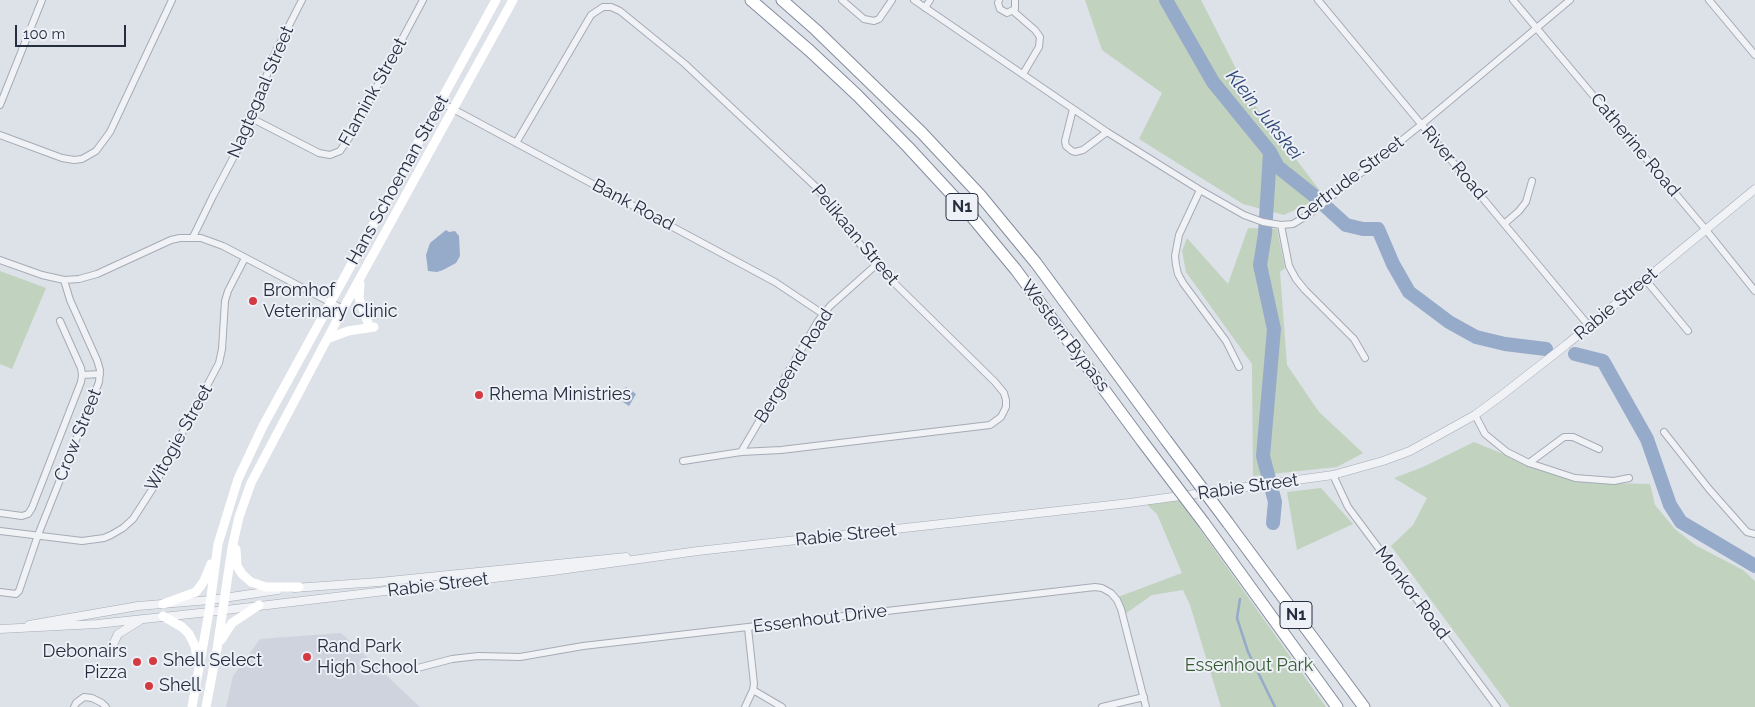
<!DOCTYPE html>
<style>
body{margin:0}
#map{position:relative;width:1755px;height:707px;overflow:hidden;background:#dde1e8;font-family:Raleway,sans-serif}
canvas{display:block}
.scale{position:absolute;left:15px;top:25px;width:111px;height:22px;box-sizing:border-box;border:2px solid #262d3f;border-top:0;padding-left:6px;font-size:15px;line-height:18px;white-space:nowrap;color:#262d3f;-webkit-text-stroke:4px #edf0f6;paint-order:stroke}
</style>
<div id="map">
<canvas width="1755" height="707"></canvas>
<div class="scale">100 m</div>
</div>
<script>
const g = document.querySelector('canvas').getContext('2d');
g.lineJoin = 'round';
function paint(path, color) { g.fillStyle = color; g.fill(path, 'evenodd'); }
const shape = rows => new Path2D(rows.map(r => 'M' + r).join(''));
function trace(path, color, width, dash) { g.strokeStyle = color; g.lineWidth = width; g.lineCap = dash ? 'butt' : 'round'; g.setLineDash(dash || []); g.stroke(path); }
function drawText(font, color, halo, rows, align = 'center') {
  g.font = font + ' Raleway,sans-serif'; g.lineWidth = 4; g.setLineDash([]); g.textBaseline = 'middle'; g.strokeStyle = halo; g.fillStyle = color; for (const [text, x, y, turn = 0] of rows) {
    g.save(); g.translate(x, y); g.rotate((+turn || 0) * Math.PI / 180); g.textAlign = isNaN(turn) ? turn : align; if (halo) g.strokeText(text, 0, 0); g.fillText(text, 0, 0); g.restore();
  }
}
const built = shape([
 [341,633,420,707,226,707,233,676,260,639]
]);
const green = shape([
 [1085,0,1201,0,1254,104,1324,196,1284,215,1243,204,1139,139,1162,93,1102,50],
 [1248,228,1277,229,1285,268,1280,272,1287,365,1319,412,1363,453,1337,467,1253,476,1252,364,1186,272,1182,251,1187,238,1228,284],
 [0,271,46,288,12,369,0,364],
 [1474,442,1537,468,1579,482,1650,484,1655,505,1675,529,1695,545,1743,570,1755,581,1755,707,1510,707,1391,546,1413,525,1427,498,1394,478,1423,467],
 [1321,488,1353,524,1297,550,1287,492],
 [1175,494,1326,707,1221,707,1190,605,1183,590,1152,595,1125,614,1118,597,1182,573,1157,514,1143,501]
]);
const water = shape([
 [446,230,449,232,455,231,459,236,460,256,456,263,443,270,437,272,428,271,426,255,430,243],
 [626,387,636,394,629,406,623,402,625,399,617,394,620,389,623,391]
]);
const stream = shape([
 [1240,599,1237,618,1248,652,1275,707]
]);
const river = shape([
 [1166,0,1213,82,1270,152,1278,167,1312,194,1346,225,1363,229,1378,229,1393,264,1409,292,1449,322,1476,337,1505,344,1546,349],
 [1270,153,1265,234,1260,265,1274,329,1263,456,1275,502,1273,523],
 [1575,354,1603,361,1647,439,1670,505,1681,522,1755,566]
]);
const minor = shape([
 [842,0,864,19,874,21,879,19,892,0],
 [914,0,1107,132,1200,190,1244,215,1263,222,1281,225,1293,224,1311,213,1422,124,1570,0],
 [999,0,998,3,1000,9,1007,13,1015,9,1015,0],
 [1318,0,1589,326],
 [1513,0,1706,230,1755,291],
 [1709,0,1755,55],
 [925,8,930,0],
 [1013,11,1035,30,1040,37,1039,47,1023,74],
 [440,102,775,282,823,314],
 [0,105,42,0],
 [1073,109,1065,141,1066,146,1072,151,1075,152,1083,150,1107,132],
 [253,119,319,153,330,155,340,151,351,135,423,0],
 [0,135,62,158,74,160,82,159,96,151,110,132,172,0],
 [516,143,591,15,603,7,611,7,620,11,685,64,816,187,876,265,995,382,1004,393,1006,400,1006,407,1001,417,990,425,781,450,741,452,683,461],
 [1200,190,1179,235,1175,256,1176,265,1178,274,1183,283,1226,341,1239,367],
 [1504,224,1519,211,1526,202,1532,181],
 [1281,225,1289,266,1296,279,1305,290,1354,339,1365,358],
 [193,237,213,196,251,124,272,59,302,0],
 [0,260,42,275,64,280,79,279,97,274,171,240,180,238,201,238,223,246,343,309],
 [1645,279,1688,331],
 [60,321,81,368,82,375,100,374],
 [1475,415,1485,434,1507,452,1529,463,1575,478,1614,481,1629,478],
 [1664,432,1709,489,1747,532,1755,534],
 [741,452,818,321,830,306,876,265],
 [1529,463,1564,437,1573,437,1599,449],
 [1333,475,1348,507,1497,707],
 [0,513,22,516,28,514,32,508,81,382,82,375],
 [0,531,82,541,104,538,111,535,123,528,133,519,153,488,219,363,222,349,225,301,228,291,245,258],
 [0,592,16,594,19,591,38,535,99,382,100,370,97,360,70,300,64,280],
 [410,670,452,659,478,656,520,657,583,646,1095,587,1102,588,1111,593,1117,600,1121,609,1146,707],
 [753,690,782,707],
 [74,707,76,703,84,697,92,698,102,703,106,707],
 [745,707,753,690,754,684,748,628],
 [1102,707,1144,697]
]);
const tertiary = shape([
 [294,588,379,582,626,557],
 [29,625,138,606,210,600,278,590],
 [0,629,97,624,209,612,553,571,698,551,1129,503,1333,475,1383,461,1410,451,1475,415,1502,395,1566,345,1755,189],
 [108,655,118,634,139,621]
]);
const secondary = shape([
 [360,284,359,298,368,323],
 [327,339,348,331,374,327],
 [236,549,237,566,242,574,251,582,266,587,299,587],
 [163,604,196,592,204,581,211,564],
 [163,616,182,627,189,634,195,646,198,663],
 [221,640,232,623,259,605],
 [192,707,209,612,218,544,238,479,263,426,496,0],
 [206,707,217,649,232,548,239,517,251,483,343,309,513,0]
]);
const motorway = shape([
 [751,0,810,51,857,95,908,147,968,212,1016,270,1142,441],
 [782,0,816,30,922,133,980,195,1036,263,1166,440],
 [1204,523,1337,707],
 [1228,523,1364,707]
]);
const motorwayBridge = shape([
 [1166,440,1228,523],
 [1142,441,1204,523]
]);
const markers = [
 [253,301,5,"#d53a43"],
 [479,395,5,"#d53a43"],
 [307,657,5,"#d53a43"],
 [153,661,5,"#d53a43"],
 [137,662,5,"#d53a43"],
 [149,686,5,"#d53a43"]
];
const shields = [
 [962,207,32],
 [1296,615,32]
];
const shieldNames = [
 ["N1",962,207],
 ["N1",1296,615]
];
const streetNames = [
 ["Nagtegaal Street",261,92,-67],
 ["Flamink Street",373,92,-61],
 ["Catherine Road",1635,145,50],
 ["River Road",1454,163,50],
 ["Gertrude Street",1350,179,-37],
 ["Hans Schoeman Street",398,180,-61],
 ["Bank Road",633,205,28],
 ["Pelikaan Street",855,235,50],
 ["Rabie Street",1616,304,-40],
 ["Western Bypass",1065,336,53],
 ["Bergeend Road",794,366,-58],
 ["Crow Street",78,435,-68],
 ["Witogie Street",179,438,-61],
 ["Rabie Street",1248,487,-8],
 ["Rabie Street",846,535,-6],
 ["Rabie Street",438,585,-7],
 ["Monkor Road",1412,593,53],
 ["Essenhout Drive",820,619,-7]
];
const poiNames = [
 ["Bromhof",263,291],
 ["Veterinary Clinic",263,312],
 ["Rhema Ministries",489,395],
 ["Rand Park",317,647],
 ["High School",317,668],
 ["Debonairs",127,652,"right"],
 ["Pizza",127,673,"right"],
 ["Shell Select",163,661],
 ["Shell",159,686]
];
const parkNames = [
 ["Essenhout Park",1249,666]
];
const waterNames = [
 ["Klein Jukskei",1264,115,51]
];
paint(built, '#cfd3dd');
paint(green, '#c1d2be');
paint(water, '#96aaca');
trace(stream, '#96aaca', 2.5);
trace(river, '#96aaca', 14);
trace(minor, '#a6abb5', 8);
trace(tertiary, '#a6abb5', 9);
trace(motorway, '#848c9f', 13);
trace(minor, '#f0f2f6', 6);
trace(tertiary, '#f0f2f6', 8);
trace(secondary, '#fff', 9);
trace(motorway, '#fff', 11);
trace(motorwayBridge, '#848c9f', 13, []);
trace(motorwayBridge, '#fff', 11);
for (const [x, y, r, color] of markers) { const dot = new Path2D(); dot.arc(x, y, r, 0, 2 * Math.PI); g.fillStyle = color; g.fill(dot); trace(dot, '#edf0f6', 2); }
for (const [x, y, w] of shields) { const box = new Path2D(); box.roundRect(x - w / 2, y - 13.5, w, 27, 4); g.fillStyle = '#edf0f6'; g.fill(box); trace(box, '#262d3f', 1); }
drawText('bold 16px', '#262d3f', null, shieldNames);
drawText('18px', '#262d3f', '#edf0f6', streetNames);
drawText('18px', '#262d3f', '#edf0f6', poiNames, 'left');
drawText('18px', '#365c32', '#edf0f6', parkNames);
drawText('italic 19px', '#2e4775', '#edf0f6', waterNames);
</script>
